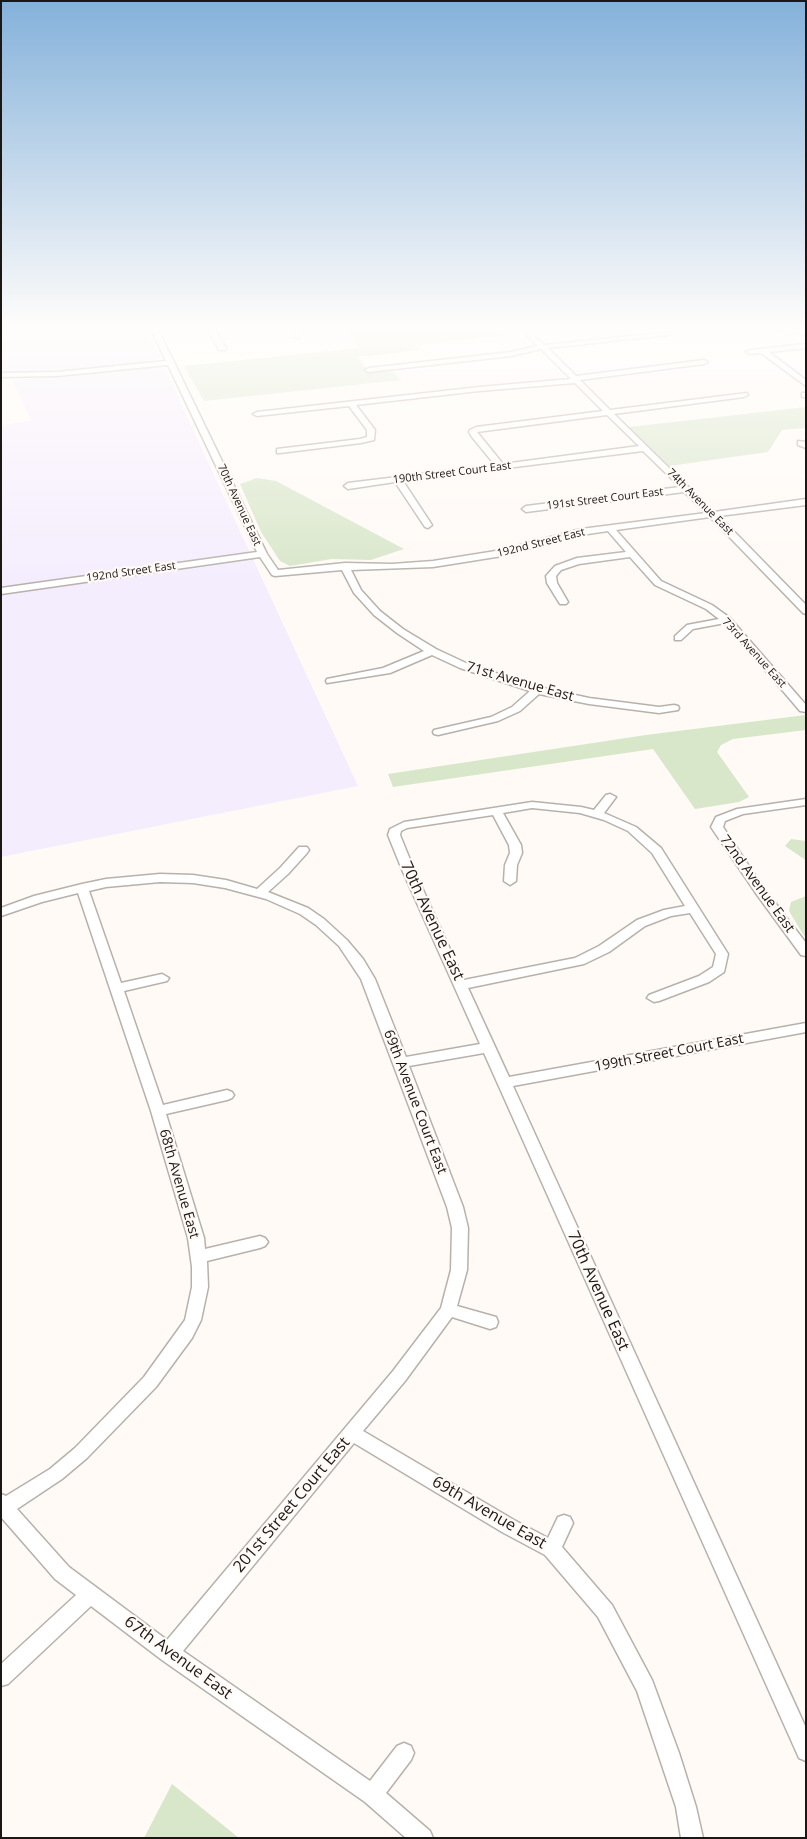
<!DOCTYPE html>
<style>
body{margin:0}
#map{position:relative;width:807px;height:1839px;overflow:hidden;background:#fffaf6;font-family:"Open Sans",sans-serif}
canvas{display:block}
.frame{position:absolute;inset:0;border:2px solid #1a1715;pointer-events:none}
</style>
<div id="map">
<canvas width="807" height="1839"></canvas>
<div class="frame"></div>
</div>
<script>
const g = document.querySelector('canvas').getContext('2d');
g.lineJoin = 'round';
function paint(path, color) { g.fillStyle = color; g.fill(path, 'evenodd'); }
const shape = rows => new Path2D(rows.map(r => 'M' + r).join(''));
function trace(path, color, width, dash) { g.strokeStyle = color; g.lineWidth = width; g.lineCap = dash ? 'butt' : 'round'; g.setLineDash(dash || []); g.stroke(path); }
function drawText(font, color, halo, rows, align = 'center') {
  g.font = font + ' "Open Sans",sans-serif'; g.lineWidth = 4.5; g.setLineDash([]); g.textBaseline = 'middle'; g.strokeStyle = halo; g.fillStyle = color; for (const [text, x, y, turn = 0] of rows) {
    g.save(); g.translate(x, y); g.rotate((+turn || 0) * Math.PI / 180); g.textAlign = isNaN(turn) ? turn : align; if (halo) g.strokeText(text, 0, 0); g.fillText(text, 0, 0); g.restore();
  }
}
const industrial = shape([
 [1,327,145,327,160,358,152,361,64,370,1,372],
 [154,367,165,369,358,786,1,857,1,425,31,421,12,379,58,377]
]);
const green = shape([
 [343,327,526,327,516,329,505,335,415,345,419,350,357,357,369,372,393,372,401,380,204,401,184,366,360,348],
 [806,407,806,428,782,430,768,452,669,466,629,427],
 [257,478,276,481,404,549,371,560,332,559,290,566,280,561,261,532,240,484],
 [806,715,806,730,733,739,721,745,717,752,749,797,739,802,695,809,653,749,393,787,388,774,646,735],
 [791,839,806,841,806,862,804,859,785,846],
 [806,896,806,939,789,911,791,902],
 [172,1784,239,1838,144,1838]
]);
const minor = shape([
 [150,327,157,327,267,554,278,570,345,563,392,564,433,561,502,550,581,529,706,513,684,492,526,512,522,509,526,506,680,487,643,451,403,481,432,525,428,528,425,527,395,482,348,489,344,486,348,483,495,465,472,437,469,432,470,430,476,427,603,411,575,383,479,391,356,405,375,430,374,440,361,443,280,453,277,453,277,449,360,439,367,437,367,430,349,406,257,416,253,414,257,412,479,387,571,379,541,349,511,356,369,372,365,370,369,368,511,352,537,346,525,333,528,331,544,345,670,332,670,334,668,335,548,348,576,376,704,360,708,362,704,364,580,380,610,410,747,393,748,395,744,397,614,414,714,512,806,499,806,505,719,516,806,605,806,614,803,613,710,517,616,530,661,581,712,605,730,618,806,705,806,712,800,711,725,623,693,629,681,640,675,640,675,636,687,625,719,619,706,609,655,585,630,557,579,564,561,570,556,576,557,583,568,602,566,604,560,604,547,583,546,576,555,566,577,558,626,552,608,531,581,535,502,556,433,567,351,570,361,590,380,611,403,629,436,649,468,664,539,687,589,698,659,707,674,705,678,706,679,708,678,710,659,713,589,704,539,694,520,711,498,721,438,735,434,734,433,732,434,730,491,717,512,707,530,691,460,668,432,655,390,673,327,683,326,681,327,679,383,668,424,651,397,633,374,615,354,593,342,570,275,576,272,575,260,557,1,594,1,588,257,552,168,365,57,376,1,377,1,373,57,372,166,361,150,327],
 [607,415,639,446,503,464,477,432,607,415],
 [207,327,214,327,226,348,225,350,219,350,207,327],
 [294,327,301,327,303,332,299,338,293,337,297,332,294,327],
 [783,327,806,330,806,334,786,333,775,328,783,327],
 [806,344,806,348,769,352,806,380,806,386,761,353,750,354,746,352,750,350,806,344],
 [802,393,806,393,806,397,802,397,802,393],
 [798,441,806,442,806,448,798,445,798,441],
 [610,794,616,797,604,813,636,827,661,848,728,954,724,972,709,982,659,1001,654,1002,647,998,649,995,699,976,713,967,716,954,690,913,671,916,645,926,609,952,584,964,468,988,509,1077,806,1023,806,1032,513,1086,806,1728,806,1761,799,1758,484,1053,409,1066,463,1207,468,1228,467,1270,457,1306,496,1317,498,1322,496,1327,490,1329,452,1317,405,1381,363,1431,514,1520,548,1538,558,1517,564,1515,570,1517,573,1523,562,1547,612,1605,652,1680,679,1753,696,1807,703,1838,681,1838,676,1807,637,1691,598,1617,545,1555,502,1532,354,1443,183,1651,370,1781,397,1746,404,1743,411,1746,414,1753,411,1760,386,1793,430,1831,433,1838,406,1838,365,1802,162,1660,91,1606,8,1684,1,1686,1,1664,76,1595,55,1579,1,1517,1,1494,6,1496,50,1469,75,1448,144,1377,185,1320,192,1287,192,1267,188,1238,151,1111,78,893,42,902,1,916,1,908,34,896,82,884,106,879,160,874,193,875,226,880,257,889,280,868,299,847,307,847,309,850,307,853,288,874,268,892,308,908,324,919,347,940,363,959,375,979,406,1057,480,1044,403,872,388,835,390,829,404,822,532,802,581,807,594,810,606,795,610,794],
 [532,808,580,813,604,820,628,831,652,853,685,906,664,910,637,920,599,946,575,958,464,980,415,872,400,835,401,831,407,828,493,815,509,845,510,853,505,865,504,881,510,885,516,881,517,865,522,853,521,845,503,813,532,808],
 [160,882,193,883,225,888,266,899,300,914,316,925,339,946,361,979,447,1207,452,1228,451,1270,441,1308,393,1371,167,1640,69,1567,17,1509,62,1479,87,1458,156,1387,192,1338,201,1320,208,1287,207,1261,260,1248,265,1246,268,1242,265,1238,260,1236,205,1249,204,1238,166,1114,227,1100,232,1098,234,1095,232,1092,227,1090,163,1105,124,991,167,981,169,978,162,974,121,983,89,891,106,887,160,882],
 [806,799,806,805,743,814,725,821,723,827,763,887,806,943,806,956,801,955,755,892,711,827,716,817,737,809,806,799]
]);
const farStreetnames = [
 ["190th Street Court East",452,473,-7],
 ["191st Street Court East",605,499,-7],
 ["74th Avenue East",700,502,45],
 ["70th Avenue East",239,505,65],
 ["192nd Street East",541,543,-14],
 ["192nd Street East",131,572,-8],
 ["73rd Avenue East",754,653,48]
];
const streetNames = [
 ["71st Avenue East",520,682,16],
 ["72nd Avenue East",757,884,54],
 ["199th Street Court East",669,1053,-11],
 ["69th Avenue Court East",415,1102,69],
 ["68th Avenue East",179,1184,74]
];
const nearStreetnames = [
 ["70th Avenue East",432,921,65],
 ["70th Avenue East",598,1291,66],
 ["201st Street Court East",292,1505,-50],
 ["69th Avenue East",489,1513,30],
 ["67th Avenue East",178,1658,36]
];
paint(industrial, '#f4edfe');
paint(green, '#d8e6c9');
trace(minor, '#b8b1ab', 3);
paint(minor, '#fff');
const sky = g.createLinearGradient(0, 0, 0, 585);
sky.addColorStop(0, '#84b1da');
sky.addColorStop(0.56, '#fffdfb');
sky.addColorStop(1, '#fffdfb00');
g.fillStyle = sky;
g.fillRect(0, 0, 807, 585);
drawText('11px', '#1a1715', '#fffaf6', farStreetnames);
drawText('14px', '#1a1715', '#fffaf6', streetNames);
drawText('16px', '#1a1715', '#fffaf6', nearStreetnames);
</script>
